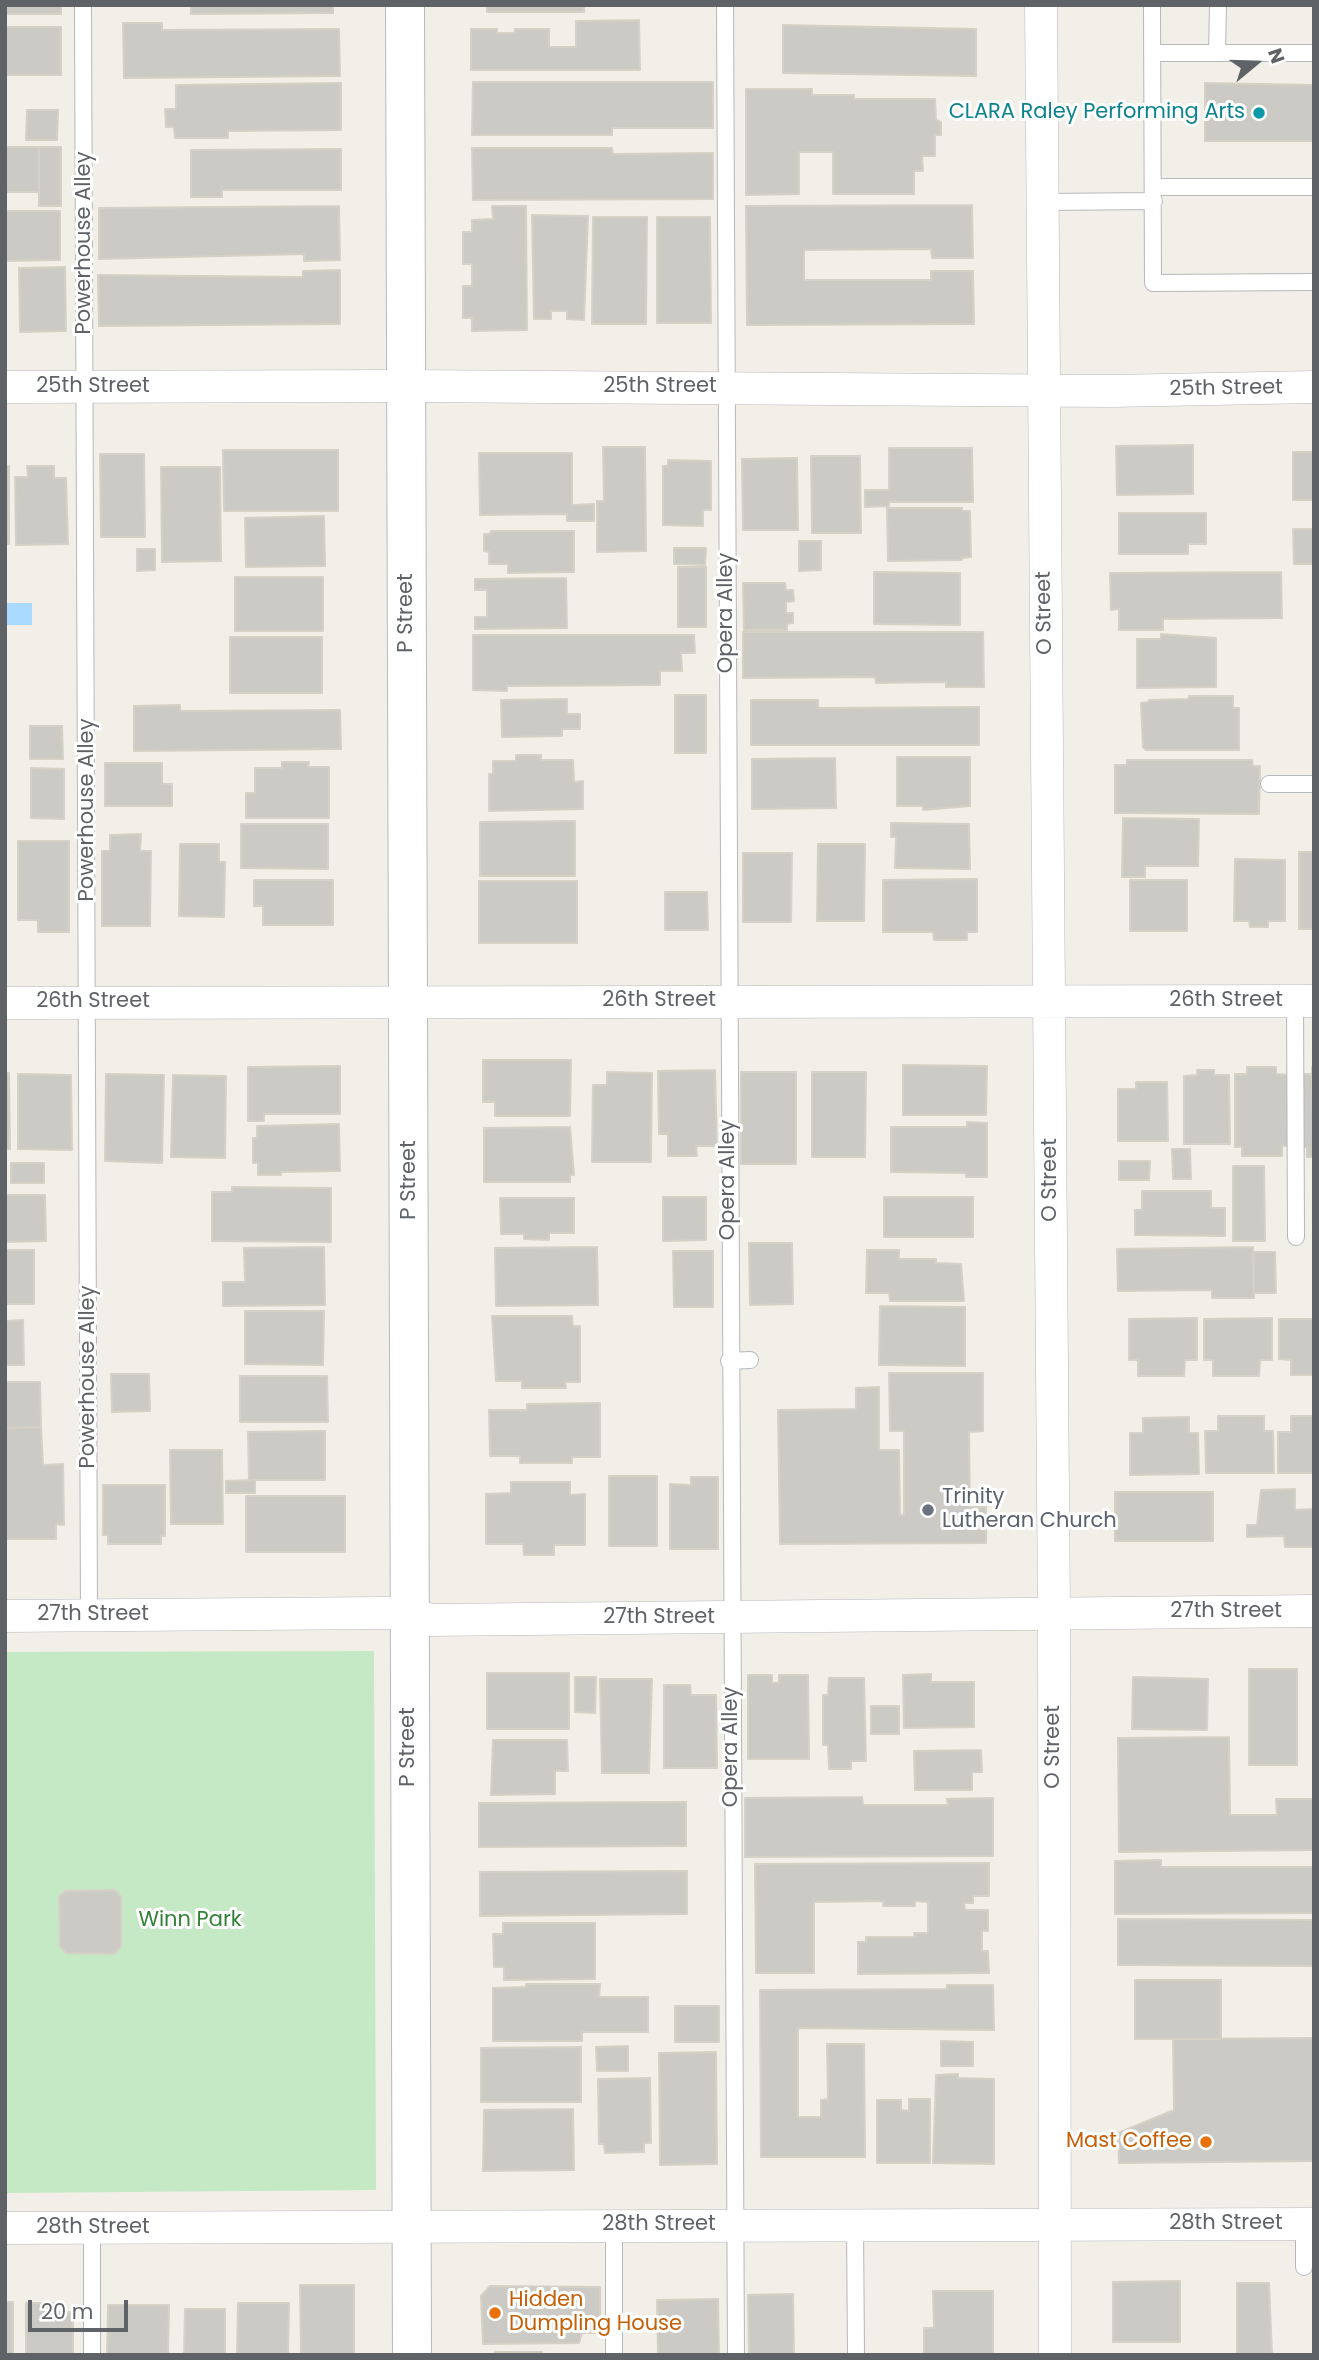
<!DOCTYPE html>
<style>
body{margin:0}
#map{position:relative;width:1319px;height:2360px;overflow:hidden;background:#f1efe8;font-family:Poppins,sans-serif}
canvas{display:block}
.frame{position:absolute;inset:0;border:7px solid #5f6368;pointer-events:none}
.north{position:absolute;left:1221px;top:28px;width:70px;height:70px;-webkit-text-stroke:5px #fff;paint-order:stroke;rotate:71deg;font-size:19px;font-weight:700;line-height:28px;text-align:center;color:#5f6368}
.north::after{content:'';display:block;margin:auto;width:24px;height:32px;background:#5f6368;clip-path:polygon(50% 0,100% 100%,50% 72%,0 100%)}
.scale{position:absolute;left:28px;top:2300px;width:100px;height:32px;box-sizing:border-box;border:4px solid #5f6368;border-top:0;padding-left:9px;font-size:21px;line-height:24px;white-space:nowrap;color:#5f6368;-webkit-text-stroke:5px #fff;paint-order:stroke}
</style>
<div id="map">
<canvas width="1319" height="2360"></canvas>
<div class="frame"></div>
<div class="north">N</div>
<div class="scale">20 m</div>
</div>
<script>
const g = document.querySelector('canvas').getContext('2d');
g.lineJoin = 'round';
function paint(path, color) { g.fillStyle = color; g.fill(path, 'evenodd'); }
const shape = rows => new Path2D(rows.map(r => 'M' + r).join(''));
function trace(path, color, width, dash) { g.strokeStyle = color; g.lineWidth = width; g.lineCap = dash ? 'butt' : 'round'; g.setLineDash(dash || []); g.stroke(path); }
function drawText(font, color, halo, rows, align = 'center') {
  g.font = font + ' Poppins,sans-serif'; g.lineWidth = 6; g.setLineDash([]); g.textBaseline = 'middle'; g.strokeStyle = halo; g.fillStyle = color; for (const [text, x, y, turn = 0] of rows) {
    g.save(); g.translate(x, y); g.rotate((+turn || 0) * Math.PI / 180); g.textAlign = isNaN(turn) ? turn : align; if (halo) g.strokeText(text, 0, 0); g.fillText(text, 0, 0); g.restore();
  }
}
const green = shape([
 [374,1651,376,2190,5,2193,5,1652]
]);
const water = shape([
 [5,603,32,603,32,625,5,625]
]);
const building = shape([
 [5,5,61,5,61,14,5,14,5,5],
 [191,5,333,5,333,13,191,14,191,5],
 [487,5,584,5,584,12,487,12,487,5],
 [639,20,640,70,471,70,471,29,497,29,497,33,515,33,515,29,549,29,549,47,576,47,576,21,639,20],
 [123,23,162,23,162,30,339,29,340,76,124,78,123,23],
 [783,25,976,29,976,76,783,73,783,25],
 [5,27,61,27,61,75,5,75,5,27],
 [473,82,713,82,713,128,612,128,612,135,472,135,473,82],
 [341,83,341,130,228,131,228,138,175,138,174,127,166,127,165,109,176,109,176,85,341,83],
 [1205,83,1314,85,1314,141,1205,141,1205,83],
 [746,89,812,89,812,95,854,95,854,99,935,99,936,120,941,122,941,135,935,135,935,156,922,156,923,171,914,171,914,194,833,194,833,152,799,152,799,194,746,195,746,89],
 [27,110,58,110,57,140,26,140,27,110],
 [5,147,39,147,39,192,5,192,5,147],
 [39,147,61,147,61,206,39,206,39,147],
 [472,148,612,148,613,154,713,153,713,199,473,200,472,148],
 [341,149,341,190,222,190,222,197,191,197,191,150,341,149],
 [972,205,973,258,932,258,931,249,804,250,804,280,931,280,931,271,973,271,974,324,747,325,746,206,972,205],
 [339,206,340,260,304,261,304,254,99,259,99,208,339,206],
 [492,206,526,206,527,330,472,331,472,318,463,318,463,286,472,286,472,264,463,264,463,232,472,232,472,220,493,219,492,206],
 [5,211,60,211,60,260,5,261,5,211],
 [532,215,588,216,584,320,567,319,567,311,551,311,551,319,534,319,532,215],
 [593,217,647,217,646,324,592,324,593,217],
 [657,217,710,217,711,323,657,323,657,217],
 [65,267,66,331,20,332,19,268,65,267],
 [340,270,340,324,99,326,98,275,303,277,303,271,340,270],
 [1193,445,1193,494,1117,495,1116,446,1193,445],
 [603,447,645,447,646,551,597,552,597,501,604,501,603,447],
 [889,448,972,448,973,502,889,502,889,506,865,507,865,490,889,490,889,448],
 [223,450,338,450,338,511,224,511,223,450],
 [1293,452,1314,452,1314,500,1293,500,1293,452],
 [479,453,572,453,572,505,594,504,594,521,567,521,567,514,480,515,479,453],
 [100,454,144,454,145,537,101,537,100,454],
 [811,456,860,456,861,533,812,533,811,456],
 [797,458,798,530,743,530,742,459,797,458],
 [668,460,711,461,711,510,703,510,703,526,663,525,663,466,668,466,668,460],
 [5,466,9,466,9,544,5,544,5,466],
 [27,466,54,466,54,478,66,478,68,544,16,545,15,477,28,477,27,466],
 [161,467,220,467,221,561,162,562,161,467],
 [887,508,962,508,962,511,970,511,971,557,962,558,962,560,888,561,887,508],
 [1119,513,1206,513,1206,544,1188,544,1188,554,1119,554,1119,513],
 [324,516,325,566,246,567,245,518,324,516],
 [1293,529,1314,529,1314,564,1294,564,1293,529],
 [491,531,574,531,574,572,508,573,508,564,489,564,489,552,484,551,484,534,490,534,491,531],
 [799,541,821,541,821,570,799,571,799,541],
 [674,548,706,548,705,565,674,564,674,548],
 [137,549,155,549,155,570,137,571,137,549],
 [678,567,706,567,706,627,678,627,678,567],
 [874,572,960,573,960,625,874,624,874,572],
 [1281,572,1282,618,1163,619,1163,630,1119,630,1119,609,1111,610,1110,573,1281,572],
 [235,577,323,577,323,631,235,631,235,577],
 [566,578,567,628,475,629,475,617,487,617,487,590,475,590,475,579,566,578],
 [743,583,785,583,786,590,793,590,794,601,786,602,786,613,793,613,793,623,787,624,787,630,744,630,743,583],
 [743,632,983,632,984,687,946,687,946,682,876,683,875,677,743,678,743,632],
 [1161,634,1216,638,1216,687,1137,688,1137,639,1161,639,1161,634],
 [473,635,694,635,695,653,681,653,682,671,660,671,660,685,507,686,507,691,473,690,473,635],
 [230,637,322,637,322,693,230,693,230,637],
 [675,695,706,695,706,753,675,753,675,695],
 [1189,696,1233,696,1233,708,1239,708,1239,750,1146,750,1143,747,1141,703,1148,702,1149,700,1188,699,1189,696],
 [567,699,567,714,580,714,580,729,562,729,562,736,502,737,501,700,567,699],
 [751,700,818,700,818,708,979,707,979,745,751,745,751,700],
 [180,705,180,711,340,710,341,749,134,751,134,706,180,705],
 [30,726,62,726,63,759,30,759,30,726],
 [516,755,541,755,541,760,573,760,574,782,583,781,583,809,489,811,489,774,493,774,493,761,516,761,516,755],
 [897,757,970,757,970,806,923,810,923,806,897,806,897,757],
 [835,758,836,808,752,809,752,759,835,758],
 [1127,760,1252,760,1253,766,1260,766,1259,814,1115,813,1115,765,1127,765,1127,760],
 [282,762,309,762,308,767,329,767,329,818,246,818,246,793,255,793,255,768,282,768,282,762],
 [105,763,162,763,162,784,172,784,172,806,105,806,105,763],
 [31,768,64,769,64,819,31,818,31,768],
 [1123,818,1199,819,1198,866,1145,866,1145,877,1122,877,1123,818],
 [575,821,575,876,480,876,480,822,575,821],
 [891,823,969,824,970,869,895,868,896,837,891,837,891,823],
 [241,824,328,824,328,869,241,868,241,824],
 [141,834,140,851,151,851,150,926,102,926,102,851,110,851,110,835,141,834],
 [18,841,69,841,69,932,38,932,38,920,18,920,18,841],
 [180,844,219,844,219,862,225,862,224,917,179,916,180,844],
 [818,844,865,844,864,921,817,921,818,844],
 [1299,852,1314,852,1314,929,1299,929,1299,852],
 [743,853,792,853,791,922,743,922,743,853],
 [1235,859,1285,860,1285,921,1268,921,1268,927,1250,927,1249,921,1234,921,1235,859],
 [977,879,977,932,967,932,967,940,934,940,933,932,883,932,883,880,977,879],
 [254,880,333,880,333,925,263,925,263,906,254,906,254,880],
 [1130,880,1187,880,1187,931,1130,931,1130,880],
 [479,881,577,881,577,943,479,943,479,881],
 [665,892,707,892,708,930,665,930,665,892],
 [483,1060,571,1060,570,1116,495,1116,495,1102,483,1102,483,1060],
 [903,1065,987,1066,986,1115,903,1115,903,1065],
 [340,1066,340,1114,264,1114,264,1121,248,1121,248,1067,340,1066],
 [1247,1067,1276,1067,1276,1074,1290,1075,1290,1146,1282,1146,1282,1156,1242,1156,1242,1147,1235,1147,1235,1074,1247,1074,1247,1067],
 [1312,1067,1314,1157,1307,1157,1307,1147,1300,1148,1300,1074,1312,1074,1312,1067],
 [715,1070,717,1146,696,1146,697,1156,668,1156,668,1134,659,1134,658,1071,715,1070],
 [1197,1070,1214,1070,1214,1075,1229,1075,1230,1144,1184,1144,1184,1076,1197,1075,1197,1070],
 [607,1072,652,1073,651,1162,592,1162,593,1085,607,1085,607,1072],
 [741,1072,796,1072,796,1164,741,1164,741,1072],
 [812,1072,866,1072,865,1157,812,1157,812,1072],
 [5,1073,9,1073,10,1149,5,1149,5,1073],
 [18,1074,71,1075,72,1150,18,1149,18,1074],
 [106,1074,164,1075,162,1163,105,1161,106,1074],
 [173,1075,226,1076,225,1158,171,1157,173,1075],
 [1136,1082,1167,1082,1168,1141,1118,1141,1118,1089,1136,1089,1136,1082],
 [967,1122,987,1123,987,1177,966,1177,966,1173,891,1172,891,1127,967,1127,967,1122],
 [339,1124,340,1171,281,1172,281,1175,258,1175,258,1163,253,1163,253,1138,257,1138,257,1126,339,1124],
 [570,1127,574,1175,570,1175,570,1182,484,1182,484,1128,570,1127],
 [1172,1149,1190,1149,1191,1179,1173,1179,1172,1149],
 [1119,1161,1150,1161,1149,1180,1119,1180,1119,1161],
 [11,1163,44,1163,44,1183,11,1183,11,1163],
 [1233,1166,1264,1166,1265,1241,1233,1241,1233,1166],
 [232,1187,331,1188,331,1242,212,1241,212,1192,232,1192,232,1187],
 [1142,1191,1211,1191,1211,1208,1225,1208,1225,1236,1135,1235,1135,1210,1142,1210,1142,1191],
 [5,1195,45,1195,46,1241,5,1242,5,1195],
 [663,1197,706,1197,706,1240,663,1241,663,1197],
 [884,1197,973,1197,973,1237,884,1237,884,1197],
 [500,1198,574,1198,574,1233,549,1233,549,1240,524,1239,524,1234,501,1234,500,1198],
 [749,1243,792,1243,793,1304,750,1305,749,1243],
 [324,1247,325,1305,223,1306,223,1282,245,1282,244,1248,324,1247],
 [597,1247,598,1305,496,1306,495,1248,597,1247],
 [1253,1247,1254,1298,1212,1298,1212,1290,1118,1291,1117,1249,1253,1247],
 [5,1250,34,1250,34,1304,5,1304,5,1250],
 [867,1250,899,1250,899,1259,936,1259,936,1263,961,1264,964,1301,890,1301,889,1293,866,1293,867,1250],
 [673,1251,713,1251,713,1307,674,1307,673,1251],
 [1253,1252,1275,1252,1276,1293,1254,1293,1253,1252],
 [880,1306,965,1307,965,1366,879,1365,880,1306],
 [245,1311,324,1311,323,1365,245,1364,245,1311],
 [492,1316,572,1316,573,1326,580,1326,580,1382,565,1382,566,1388,522,1388,522,1381,496,1381,492,1316],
 [1197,1318,1197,1360,1185,1360,1184,1376,1138,1376,1138,1360,1129,1360,1129,1319,1197,1318],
 [1272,1318,1272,1360,1260,1360,1259,1376,1213,1376,1213,1360,1204,1360,1204,1319,1272,1318],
 [1279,1319,1314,1319,1314,1375,1291,1375,1291,1360,1279,1359,1279,1319],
 [23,1320,24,1365,5,1365,5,1321,23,1320],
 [889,1373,983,1373,983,1431,969,1432,970,1507,986,1507,986,1543,780,1544,778,1410,856,1409,856,1388,879,1387,879,1450,899,1450,900,1515,904,1515,904,1431,890,1431,889,1373],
 [111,1374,149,1374,150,1411,112,1412,111,1374],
 [240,1376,327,1376,328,1422,240,1422,240,1376],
 [5,1382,40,1382,41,1427,5,1428,5,1382],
 [600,1403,600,1457,572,1457,572,1463,520,1463,520,1456,490,1456,489,1410,527,1410,527,1404,600,1403],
 [1218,1416,1264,1416,1264,1431,1273,1431,1274,1473,1206,1473,1205,1431,1218,1431,1218,1416],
 [1291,1416,1314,1416,1314,1473,1278,1473,1278,1432,1291,1432,1291,1416],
 [1189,1417,1189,1433,1198,1433,1199,1474,1130,1475,1130,1433,1143,1433,1143,1418,1189,1417],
 [41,1427,43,1465,63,1464,64,1525,56,1524,56,1539,5,1539,5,1428,41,1427],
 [325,1431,325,1480,249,1480,248,1432,325,1431],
 [170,1450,222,1450,223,1524,171,1524,170,1450],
 [609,1476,657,1476,657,1546,609,1546,609,1476],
 [691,1477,718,1477,718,1549,670,1549,670,1484,691,1485,691,1477],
 [255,1480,255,1493,226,1493,226,1481,255,1480],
 [511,1482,570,1482,570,1495,585,1494,585,1545,554,1545,554,1555,524,1555,523,1544,486,1544,486,1494,511,1493,511,1482],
 [103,1485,165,1485,165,1536,161,1536,161,1544,108,1544,108,1535,103,1535,103,1485],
 [1295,1489,1295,1510,1314,1509,1314,1547,1285,1547,1284,1536,1247,1537,1247,1525,1257,1525,1261,1490,1295,1489],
 [1115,1492,1213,1492,1213,1541,1115,1541,1115,1492],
 [246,1496,345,1496,345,1552,246,1552,246,1496],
 [1249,1669,1297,1669,1297,1765,1249,1765,1249,1669],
 [487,1673,569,1673,569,1729,487,1729,487,1673],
 [931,1674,931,1682,974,1682,974,1727,904,1728,903,1675,931,1674],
 [748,1675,772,1675,772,1683,779,1683,779,1675,808,1675,809,1759,748,1759,748,1675],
 [575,1677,596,1677,595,1713,575,1712,575,1677],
 [1133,1677,1208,1679,1207,1730,1132,1729,1133,1677],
 [829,1678,864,1678,866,1761,851,1761,851,1769,829,1769,828,1745,823,1745,823,1695,828,1695,829,1678],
 [600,1679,652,1679,649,1773,602,1773,600,1679],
 [664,1685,690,1685,691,1695,716,1695,717,1768,664,1768,664,1685],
 [871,1706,899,1706,899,1734,871,1734,871,1706],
 [1229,1737,1230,1815,1277,1815,1276,1799,1314,1799,1314,1850,1119,1852,1118,1738,1229,1737],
 [493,1740,567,1740,568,1771,555,1771,555,1794,491,1795,493,1740],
 [981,1750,982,1772,972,1772,972,1790,915,1790,914,1751,981,1750],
 [862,1797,863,1805,948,1805,947,1799,993,1798,993,1856,745,1857,745,1798,862,1797],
 [686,1802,686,1846,479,1847,479,1803,686,1802],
 [1161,1860,1161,1867,1314,1867,1314,1913,1115,1914,1115,1861,1161,1860],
 [989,1863,989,1896,973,1896,973,1903,964,1903,965,1910,988,1910,988,1931,982,1931,982,1951,988,1951,989,1973,858,1974,858,1942,866,1942,866,1937,915,1937,914,1933,928,1933,928,1902,915,1901,915,1906,883,1906,884,1901,814,1902,814,1973,756,1973,755,1864,989,1863],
 [687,1871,687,1914,480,1916,480,1872,687,1871],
 [115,1890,121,1897,121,1946,114,1954,66,1953,60,1946,59,1897,65,1891,115,1890],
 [1118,1919,1314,1920,1314,1966,1118,1965,1118,1919],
 [503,1923,595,1923,595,1979,504,1980,504,1967,494,1967,493,1934,503,1934,503,1923],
 [1135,1980,1221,1980,1221,2039,1135,2039,1135,1980],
 [526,1984,600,1984,599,1997,648,1997,648,2032,582,2032,582,2041,493,2041,493,1988,526,1987,526,1984],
 [947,1985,993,1985,994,2030,798,2028,798,2117,821,2117,821,2100,828,2099,827,2044,864,2044,865,2157,761,2157,760,1990,947,1989,947,1985],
 [675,2006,719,2006,719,2042,675,2042,675,2006],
 [1314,2038,1314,2161,1119,2163,1118,2133,1174,2110,1173,2039,1314,2038],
 [941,2041,973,2042,973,2066,941,2066,941,2041],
 [628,2046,628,2071,597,2071,596,2047,628,2046],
 [581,2047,581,2102,481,2102,481,2048,581,2047],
 [716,2052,717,2164,660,2165,659,2053,716,2052],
 [958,2074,958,2078,994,2079,994,2164,933,2163,936,2075,958,2074],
 [650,2078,651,2143,644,2143,644,2152,605,2153,604,2144,599,2144,598,2079,650,2078],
 [909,2099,930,2099,930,2163,877,2163,877,2100,901,2100,901,2110,909,2111,909,2099],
 [573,2109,574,2170,483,2171,484,2110,573,2109],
 [1180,2281,1180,2342,1113,2342,1113,2282,1180,2281],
 [1237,2283,1269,2283,1272,2355,1237,2355,1237,2283],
 [300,2285,354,2285,354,2355,301,2355,300,2285],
 [490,2286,600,2287,600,2333,582,2333,579,2343,483,2344,481,2296,490,2286],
 [933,2291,993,2291,993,2355,924,2355,924,2328,934,2328,933,2291],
 [793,2294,794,2355,749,2355,748,2295,793,2294],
 [718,2299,719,2355,658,2355,657,2300,718,2299],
 [5,2302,13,2302,13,2355,5,2355,5,2302],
 [26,2303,57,2303,57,2312,73,2312,73,2355,26,2355,26,2303],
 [238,2303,289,2303,288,2355,237,2355,238,2303],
 [108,2305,169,2305,168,2355,107,2355,108,2305],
 [185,2309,225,2309,225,2355,184,2355,185,2309],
 [495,2352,542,2352,542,2355,495,2355,495,2352]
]);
const lane = shape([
 [83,5,89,1615],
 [725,5,736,2355],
 [1152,5,1153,283,1314,282],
 [1152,53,1217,53,1218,5],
 [1217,53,1314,53],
 [1154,187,1314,187],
 [1042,202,1154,201],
 [1269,784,1314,784],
 [1295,1001,1296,1237],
 [729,1361,750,1360],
 [1304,2224,1304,2267],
 [614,2225,614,2355],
 [855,2225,856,2355],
 [92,2355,92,2228]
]);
const street = shape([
 [1041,5,1054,1614,1055,2355],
 [5,387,406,386,1112,391,1314,387],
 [5,1003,1314,1001],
 [5,1616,383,1613,409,1613,430,1620,1314,1611],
 [5,2228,1314,2224]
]);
const secondary = shape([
 [405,5,412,2355]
]);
const markers = [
 [1259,113,7,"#0f9aa8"],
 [928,1510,7,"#6b7280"],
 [1206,2142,7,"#e8710a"],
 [495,2313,7,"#e8710a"]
];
const cultureNames = [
 ["CLARA Raley Performing Arts",1245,113]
];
const streetNames = [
 ["Powerhouse Alley",85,243,-90],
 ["25th Street",93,387],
 ["25th Street",660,387],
 ["25th Street",1226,389,-1],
 ["P Street",407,613,-90],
 ["Opera Alley",727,613,-90],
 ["O Street",1045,613,-91],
 ["Powerhouse Alley",88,810,-90],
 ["26th Street",659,1001],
 ["26th Street",1226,1001],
 ["26th Street",93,1002],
 ["P Street",410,1180,-90],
 ["Opera Alley",729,1180,-90],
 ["O Street",1051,1180,-90],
 ["Powerhouse Alley",89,1377,-90],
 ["27th Street",1226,1612],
 ["27th Street",93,1615],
 ["27th Street",659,1618],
 ["P Street",409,1747,-90],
 ["Opera Alley",732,1747,-90],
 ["O Street",1054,1747,-90],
 ["28th Street",1226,2224],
 ["28th Street",659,2225],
 ["28th Street",93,2228]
];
const worshipNames = [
 ["Trinity",942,1498],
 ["Lutheran Church",942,1522]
];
const parkNames = [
 ["Winn Park",190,1921]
];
const foodNames = [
 ["Mast Coffee",1192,2142],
 ["Hidden",509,2301,"left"],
 ["Dumpling House",509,2325,"left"]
];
paint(green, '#c5e8c5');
paint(water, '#aadaff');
paint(building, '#cccac5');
trace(building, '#d6d1c6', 2);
trace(lane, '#b5b8bc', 18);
trace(street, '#b5b8bc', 33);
trace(secondary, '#b6babf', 40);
trace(lane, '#fff', 16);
trace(street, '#fff', 32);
trace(secondary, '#fff', 38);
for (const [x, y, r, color] of markers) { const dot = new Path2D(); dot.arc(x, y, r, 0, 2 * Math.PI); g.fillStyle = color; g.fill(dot); trace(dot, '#fff', 2.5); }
drawText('21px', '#0d838f', '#fff', cultureNames, 'right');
drawText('21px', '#5f6368', '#fff', streetNames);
drawText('21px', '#5b616d', '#fff', worshipNames, 'left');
drawText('21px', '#348238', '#fff', parkNames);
drawText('21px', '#c56008', '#fff', foodNames, 'right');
</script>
